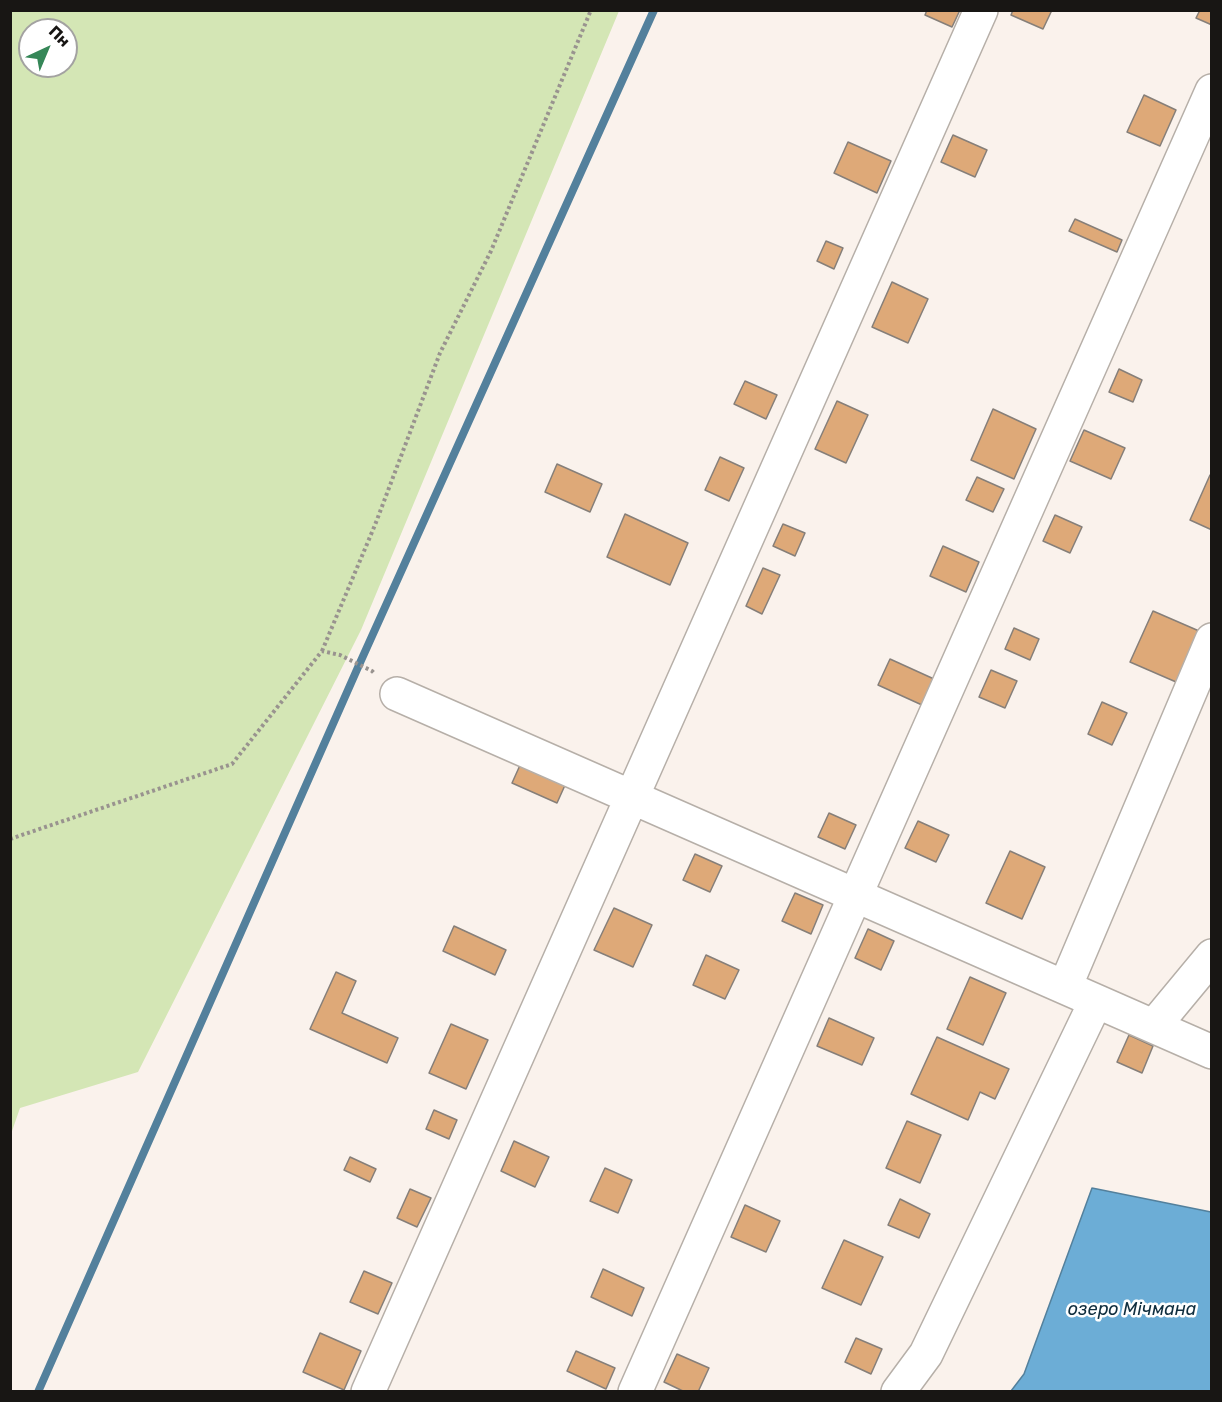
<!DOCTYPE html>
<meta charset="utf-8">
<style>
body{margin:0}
#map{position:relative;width:1222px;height:1402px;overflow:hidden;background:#faf2ec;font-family:Rubik,sans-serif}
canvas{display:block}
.frame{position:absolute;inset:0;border:12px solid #181614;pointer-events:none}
.north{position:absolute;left:18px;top:18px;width:60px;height:60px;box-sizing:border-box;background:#fff;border:2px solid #a3a2a1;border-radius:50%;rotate:44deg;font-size:16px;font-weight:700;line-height:24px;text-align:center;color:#181614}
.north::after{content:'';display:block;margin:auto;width:21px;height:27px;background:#368758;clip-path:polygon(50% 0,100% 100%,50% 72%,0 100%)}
</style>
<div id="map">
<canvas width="1222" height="1402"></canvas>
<div class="frame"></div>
<div class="north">Пн</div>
</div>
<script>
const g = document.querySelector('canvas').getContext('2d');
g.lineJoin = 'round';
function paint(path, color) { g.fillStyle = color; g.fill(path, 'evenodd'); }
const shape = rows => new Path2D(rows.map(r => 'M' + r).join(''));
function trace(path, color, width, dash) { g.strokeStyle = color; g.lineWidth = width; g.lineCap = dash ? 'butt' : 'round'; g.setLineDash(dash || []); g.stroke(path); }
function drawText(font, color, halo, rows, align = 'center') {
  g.font = font + ' Rubik,sans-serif'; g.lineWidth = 5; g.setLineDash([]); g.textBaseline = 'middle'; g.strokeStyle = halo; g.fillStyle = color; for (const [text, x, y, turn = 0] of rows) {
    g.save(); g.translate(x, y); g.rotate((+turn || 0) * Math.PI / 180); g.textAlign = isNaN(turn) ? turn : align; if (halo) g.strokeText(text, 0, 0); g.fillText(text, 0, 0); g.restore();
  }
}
const green = shape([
 [11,10,619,11,361,630,138,1072,20,1108,11,1134],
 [30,30,66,30,66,66,30,66]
]);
const water = shape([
 [1092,1188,1211,1212,1211,1391,1011,1391,1024,1374,1092,1188]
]);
const stream = shape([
 [38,1392,359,665,654,10]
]);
const building = shape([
 [927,10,960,10,952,27,925,15,927,10],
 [1013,10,1052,10,1043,29,1011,15,1013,10],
 [1200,10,1212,10,1212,25,1196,18,1200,10],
 [1144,95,1176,110,1160,146,1127,132,1144,95],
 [953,135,987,150,975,177,941,162,953,135],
 [848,142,891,161,877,193,834,173,848,142],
 [1075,219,1122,240,1117,252,1069,231,1075,219],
 [826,241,843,248,834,269,817,261,826,241],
 [892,282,928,299,908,343,872,327,892,282],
 [1119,369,1142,380,1133,402,1109,392,1119,369],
 [745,381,777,395,766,419,734,404,745,381],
 [837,401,868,415,846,463,815,449,837,401],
 [993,409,1036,429,1014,479,971,460,993,409],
 [1084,430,1125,448,1111,479,1070,461,1084,430],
 [720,457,744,468,729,501,705,490,720,457],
 [557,464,602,484,590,512,545,492,557,464],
 [1210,475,1212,476,1212,530,1190,520,1210,475],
 [977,477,1004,489,993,512,966,500,977,477],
 [625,514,688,543,670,585,607,557,625,514],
 [1055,515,1082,527,1070,553,1043,541,1055,515],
 [783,524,805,533,795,556,773,546,783,524],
 [943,546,979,562,966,592,930,576,943,546],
 [763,568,780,575,762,614,746,606,763,568],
 [1153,611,1206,634,1183,685,1130,662,1153,611],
 [1014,628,1039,639,1030,660,1005,649,1014,628],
 [890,659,934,679,922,705,878,685,890,659],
 [991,670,1017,681,1005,708,979,697,991,670],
 [1102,702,1127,713,1112,745,1088,734,1102,702],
 [521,763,566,783,557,803,512,783,521,763],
 [829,813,856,825,845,849,818,837,829,813],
 [918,821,949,835,936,862,905,848,918,821],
 [1010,851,1045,867,1022,919,986,903,1010,851],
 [695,854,722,866,710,892,683,880,695,854],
 [795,893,823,905,811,934,782,921,795,893],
 [614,908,652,925,633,967,594,950,614,908],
 [454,926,506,950,495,975,443,951,454,926],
 [868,929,894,941,881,970,855,958,868,929],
 [706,955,739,970,725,999,693,985,706,955],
 [336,972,356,981,342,1013,398,1038,387,1063,310,1029,336,972],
 [970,977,1006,993,983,1045,947,1029,970,977],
 [829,1018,874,1038,862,1065,817,1046,829,1018],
 [451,1024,488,1040,466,1089,429,1073,451,1024],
 [1129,1035,1153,1046,1142,1073,1117,1062,1129,1035],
 [937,1037,1009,1069,995,1099,980,1092,968,1120,911,1094,937,1037],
 [434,1110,457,1120,449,1139,426,1129,434,1110],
 [907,1121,941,1135,920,1183,886,1168,907,1121],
 [514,1141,549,1157,535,1187,501,1171,514,1141],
 [350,1157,376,1169,370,1182,344,1170,350,1157],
 [605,1168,632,1180,618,1213,590,1201,605,1168],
 [410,1189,431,1198,417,1227,397,1218,410,1189],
 [900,1199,930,1214,919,1238,888,1225,900,1199],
 [745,1205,780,1221,766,1252,731,1237,745,1205],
 [844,1240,883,1257,861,1305,822,1288,844,1240],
 [603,1269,644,1288,632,1316,591,1297,603,1269],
 [364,1271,392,1283,378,1314,350,1302,364,1271],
 [320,1333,361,1351,344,1390,303,1372,320,1333],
 [856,1338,882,1349,871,1374,845,1362,856,1338],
 [576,1351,615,1368,606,1389,567,1371,576,1351],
 [677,1354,709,1368,698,1392,685,1392,664,1382,677,1354]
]);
const path = shape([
 [322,651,375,525,440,353,491,251,591,10],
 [10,839,232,764,322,651,340,655,372,671,375,674]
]);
const street = shape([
 [397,694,1212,1052],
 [1065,987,1212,640],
 [1154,1026,1212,956],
 [368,1392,981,10],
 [635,1392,1212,91],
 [898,1392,926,1354,1096,1001]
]);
const waterNames = [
 ["озеро Мічмана",1132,1310]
];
paint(green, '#d4e6b5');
paint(water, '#6cadd6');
trace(water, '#53809c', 1.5);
trace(stream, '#53809c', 8);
paint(building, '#dea978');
trace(building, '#867f79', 1.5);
trace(street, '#b6afa8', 36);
trace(path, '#99938f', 4, [3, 3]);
trace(street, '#fff', 33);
drawText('italic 18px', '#102e3f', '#fff', waterNames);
</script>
